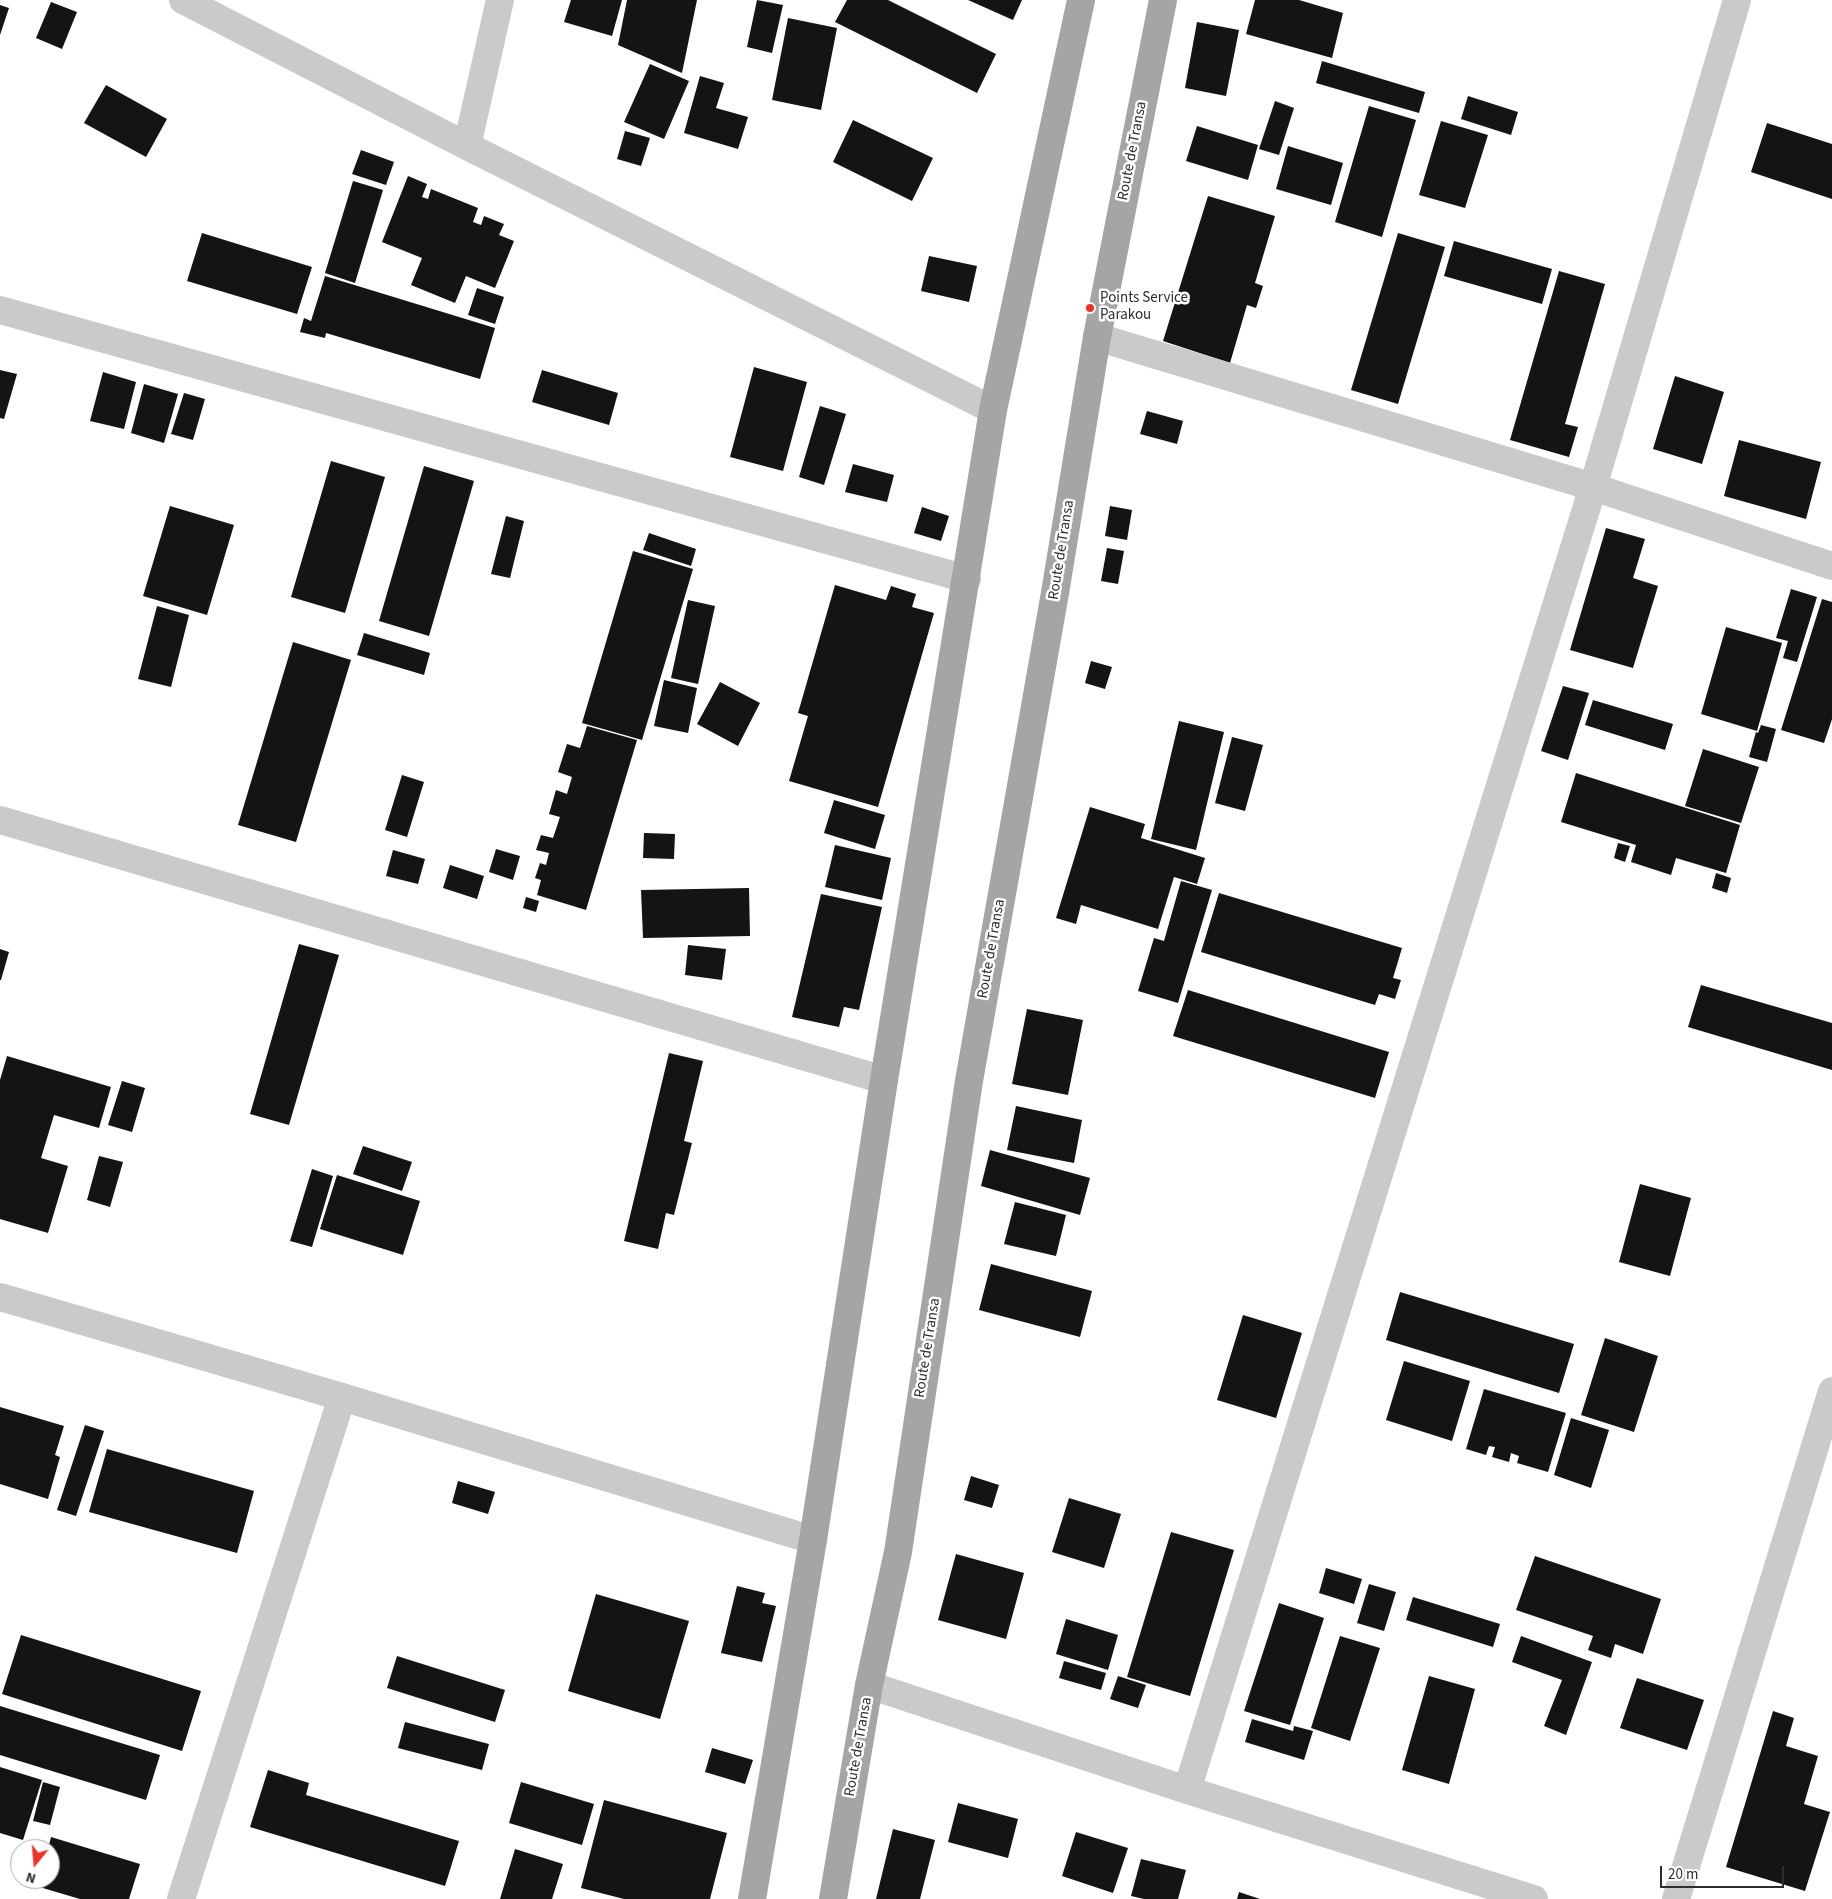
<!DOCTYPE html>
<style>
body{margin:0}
#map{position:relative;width:1832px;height:1899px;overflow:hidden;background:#fff;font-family:"Source Sans 3",sans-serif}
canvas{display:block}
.north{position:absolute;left:10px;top:1839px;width:50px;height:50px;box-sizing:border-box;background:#fff;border:1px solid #ababab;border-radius:50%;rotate:197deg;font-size:14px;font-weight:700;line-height:20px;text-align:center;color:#2d2d2d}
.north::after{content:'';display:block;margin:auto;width:18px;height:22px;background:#f13023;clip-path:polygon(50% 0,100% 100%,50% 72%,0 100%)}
.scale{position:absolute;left:1660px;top:1866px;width:124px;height:22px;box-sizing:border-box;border:2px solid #2d2d2d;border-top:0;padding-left:6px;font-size:15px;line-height:18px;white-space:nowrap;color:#2d2d2d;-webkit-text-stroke:4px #fff;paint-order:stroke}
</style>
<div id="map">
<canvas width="1832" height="1899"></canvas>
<div class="north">N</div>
<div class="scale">20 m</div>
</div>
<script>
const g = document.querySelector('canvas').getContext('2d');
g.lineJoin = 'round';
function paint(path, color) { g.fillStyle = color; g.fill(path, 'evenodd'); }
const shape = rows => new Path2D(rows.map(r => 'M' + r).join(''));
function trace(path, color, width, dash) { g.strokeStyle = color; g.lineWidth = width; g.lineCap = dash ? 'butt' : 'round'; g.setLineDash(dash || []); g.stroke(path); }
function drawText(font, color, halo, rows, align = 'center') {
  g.font = font + ' "Source Sans 3",sans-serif'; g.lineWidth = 5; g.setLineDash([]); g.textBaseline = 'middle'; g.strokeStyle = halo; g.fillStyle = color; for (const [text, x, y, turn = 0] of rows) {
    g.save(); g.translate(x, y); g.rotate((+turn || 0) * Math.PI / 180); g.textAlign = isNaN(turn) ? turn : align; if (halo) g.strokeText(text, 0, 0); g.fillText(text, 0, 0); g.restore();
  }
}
const building = shape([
 [571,0,622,0,612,36,564,22],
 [627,0,697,0,682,73,618,45],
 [757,0,783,5,772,53,747,47],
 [847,0,888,0,996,54,977,93,835,22],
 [968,0,1022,0,1013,20],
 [1255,0,1299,0,1343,13,1332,58,1246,34],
 [51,2,77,12,62,49,36,38],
 [0,5,9,8,0,35],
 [788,18,837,28,821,110,772,100],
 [1197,22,1239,30,1226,96,1185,88],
 [1322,61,1425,92,1419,113,1316,83],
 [650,64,689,81,664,139,624,122],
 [700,76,724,83,716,108,748,117,738,149,684,133],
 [106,85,167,119,146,157,84,123],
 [1468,96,1518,112,1511,135,1461,119],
 [1275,101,1294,108,1279,155,1259,149],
 [1369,106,1416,120,1382,237,1335,222],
 [853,120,933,158,912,201,833,162],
 [1441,121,1488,135,1465,208,1419,195],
 [1767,123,1832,144,1832,199,1751,172],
 [1197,126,1258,145,1248,180,1186,161],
 [625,131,650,138,641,166,617,159],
 [1288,146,1343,163,1331,205,1276,189],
 [361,150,394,162,386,185,352,174],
 [408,176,427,184,422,197,428,199,431,189,478,208,473,222,481,225,484,216,504,224,499,235,514,241,495,288,466,276,455,303,411,285,422,258,382,242],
 [353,181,383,190,355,283,325,273],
 [1208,196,1275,216,1255,283,1263,286,1256,308,1247,305,1230,363,1163,341],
 [202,233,312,267,297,314,187,281],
 [1398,233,1445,247,1398,404,1351,390],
 [1454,241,1552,269,1542,304,1444,276],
 [929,256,977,266,969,302,921,291],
 [1559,271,1605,284,1565,424,1578,427,1569,457,1510,440],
 [325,276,495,328,480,379,326,333,325,338,300,332,304,318,311,321],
 [477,288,504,297,495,324,468,315],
 [754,367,807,382,783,471,730,457],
 [0,370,17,374,4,419,0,418],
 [542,370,618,393,609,425,532,402],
 [103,372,136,382,124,429,90,421],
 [1675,376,1724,392,1702,464,1653,449],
 [144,384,178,394,164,443,131,433],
 [184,393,205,399,193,440,171,434],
 [820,406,846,414,824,485,799,477],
 [1147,411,1183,421,1177,444,1140,434],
 [1739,440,1821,462,1806,519,1724,496],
 [331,461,385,477,345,613,291,597],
 [853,464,894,475,887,502,845,492],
 [424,466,474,481,429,636,379,621],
 [170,506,234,525,207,615,143,596],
 [1110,506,1132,510,1127,540,1105,536],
 [922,507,949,516,941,541,914,533],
 [506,516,524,521,510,578,491,574],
 [1606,528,1645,539,1633,578,1658,586,1633,668,1570,650],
 [649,533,696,549,691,566,643,550],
 [1107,548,1124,551,1118,584,1101,581],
 [633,551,693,569,642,740,582,723],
 [835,585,886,600,891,586,916,594,912,607,934,613,878,807,789,781,808,716,798,713],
 [1791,589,1817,597,1797,662,1783,658,1788,641,1776,638],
 [1822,599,1832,602,1832,719,1824,743,1781,730],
 [688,600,715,606,698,684,671,678],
 [157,606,189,615,171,687,138,679],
 [1726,627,1782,643,1757,731,1701,714],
 [364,633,430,653,424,675,357,655],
 [293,642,351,660,296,842,238,825],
 [1091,661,1112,667,1105,689,1085,683],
 [664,680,697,688,688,733,654,726],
 [720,682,760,703,738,746,697,724],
 [1563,686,1589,693,1568,760,1541,751],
 [1593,700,1673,724,1665,750,1585,725],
 [1179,721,1224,732,1196,850,1151,839],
 [1761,725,1776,729,1767,762,1749,757,1756,732,1758,733],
 [587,726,637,740,586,910,537,895,541,880,535,878,540,863,546,865,549,853,536,850,541,835,553,838,560,817,549,814,556,790,567,794,572,777,558,772,567,744,580,748],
 [1232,737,1263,745,1245,811,1215,803],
 [1703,749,1759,767,1741,823,1685,806],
 [1576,773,1740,825,1726,873,1676,858,1671,875,1631,862,1636,845,1561,822],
 [402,775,424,782,407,837,385,830],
 [834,800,885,815,875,849,824,833],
 [1090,807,1145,824,1141,838,1205,858,1197,884,1174,877,1158,929,1081,905,1076,924,1056,918],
 [644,833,675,834,674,859,643,858],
 [1618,843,1630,846,1625,862,1614,858],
 [835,845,891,858,882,900,825,887],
 [496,849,520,856,513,880,489,872],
 [393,850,425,859,418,884,386,876],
 [450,865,484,876,477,899,443,888],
 [1716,873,1731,878,1727,893,1712,888],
 [1181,881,1212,890,1178,1003,1138,991,1154,938,1164,941],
 [749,888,750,936,643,938,641,890],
 [1219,893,1402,948,1393,978,1401,980,1395,999,1379,994,1375,1005,1201,952],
 [821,894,882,907,859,1010,844,1007,839,1027,792,1017],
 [526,897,539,901,536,912,523,908],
 [299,944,339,955,289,1125,250,1114],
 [688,945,726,949,722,980,685,975],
 [0,949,9,952,1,980,0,980],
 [1701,985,1832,1023,1832,1070,1688,1027],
 [1188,990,1389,1052,1375,1098,1173,1036],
 [1027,1009,1083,1020,1068,1095,1012,1084],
 [669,1053,703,1061,684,1141,692,1143,674,1215,666,1213,658,1249,624,1241],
 [7,1056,111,1087,99,1128,54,1115,41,1158,68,1166,48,1233,0,1219,0,1080],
 [122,1081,145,1088,132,1132,108,1125],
 [1016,1106,1082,1120,1074,1163,1007,1150],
 [363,1146,412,1162,402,1191,353,1174],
 [990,1150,1090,1178,1080,1215,981,1186],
 [99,1156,123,1162,110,1207,87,1200],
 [312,1169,333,1176,312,1247,290,1241],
 [337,1175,420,1201,403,1255,320,1229],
 [1640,1184,1691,1198,1670,1276,1619,1262],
 [1015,1202,1066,1215,1056,1256,1004,1244],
 [991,1264,1092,1291,1080,1337,979,1310],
 [1400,1292,1574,1344,1559,1393,1386,1340],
 [1243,1315,1302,1333,1276,1418,1217,1400],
 [1605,1338,1658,1356,1634,1432,1581,1415],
 [1404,1361,1470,1381,1452,1441,1386,1420],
 [1484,1389,1566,1413,1548,1472,1517,1463,1519,1456,1511,1453,1509,1462,1492,1457,1495,1447,1489,1446,1486,1455,1466,1449],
 [0,1407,64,1426,55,1455,60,1457,48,1499,0,1484],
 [1571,1418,1609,1430,1591,1488,1554,1475],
 [85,1425,104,1431,76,1516,57,1510],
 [107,1449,254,1491,237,1553,89,1512],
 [971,1476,999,1485,992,1508,964,1500],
 [458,1481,495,1492,488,1514,452,1503],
 [1069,1498,1121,1514,1104,1568,1052,1552],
 [1171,1532,1234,1550,1190,1696,1127,1677],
 [956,1554,1024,1573,1006,1639,938,1620],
 [1535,1556,1661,1599,1643,1654,1615,1644,1611,1658,1588,1650,1593,1636,1516,1610],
 [1326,1568,1362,1579,1354,1604,1319,1593],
 [1369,1584,1396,1592,1384,1631,1357,1623],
 [737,1586,765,1593,762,1603,776,1606,762,1662,721,1653],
 [596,1594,689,1621,660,1719,568,1691],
 [1413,1597,1500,1624,1493,1647,1406,1620],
 [1279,1603,1324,1618,1290,1725,1244,1711],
 [1066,1619,1118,1635,1108,1670,1056,1654],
 [21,1635,201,1691,182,1751,2,1694],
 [1340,1636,1380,1648,1350,1741,1311,1728],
 [1521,1636,1592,1662,1566,1735,1544,1726,1562,1680,1512,1662],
 [397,1656,505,1690,495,1722,387,1688],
 [1064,1661,1106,1673,1101,1690,1059,1678],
 [1118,1676,1146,1685,1138,1708,1110,1699],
 [1429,1676,1475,1689,1449,1784,1402,1770],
 [1637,1678,1704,1700,1687,1750,1620,1728],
 [0,1706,160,1755,146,1800,0,1755],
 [1773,1711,1794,1718,1786,1746,1818,1756,1804,1804,1830,1812,1805,1891,1726,1867],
 [1252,1719,1293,1731,1294,1726,1313,1731,1304,1760,1245,1742],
 [405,1722,489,1744,482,1770,398,1748],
 [712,1748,753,1760,745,1784,705,1772],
 [0,1767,42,1780,23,1840,0,1833],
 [268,1770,309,1783,306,1795,459,1841,445,1886,250,1827],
 [43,1782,60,1787,50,1825,33,1821],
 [521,1782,594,1804,582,1845,509,1823],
 [604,1800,727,1833,710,1899,624,1899,581,1888],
 [958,1803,1018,1819,1008,1858,948,1842],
 [893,1829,935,1840,920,1899,876,1899],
 [1076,1832,1128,1848,1113,1893,1062,1876],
 [51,1837,140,1864,129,1899,80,1899,36,1886,38,1879,50,1879,50,1849,48,1849],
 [515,1849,563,1864,552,1899,500,1899],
 [1141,1859,1186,1870,1178,1899,1144,1899,1131,1896],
 [1239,1892,1260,1899,1237,1899]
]);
const minor = shape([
 [183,0,467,146,993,410],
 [467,146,500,0],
 [0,310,967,579],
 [1097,337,1593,487,1832,566],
 [0,820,884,1080],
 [0,1297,342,1397,813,1540],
 [869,1685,1187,1790,1534,1899],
 [1187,1790,1593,487,1737,0],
 [181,1899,342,1397],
 [1676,1899,1832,1391]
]);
const major = shape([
 [752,1899,813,1540,884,1080,993,410,1081,0],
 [833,1899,869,1685,898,1552,969,1081,1055,593,1097,337,1163,0]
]);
const markers = [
 [1090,308,5,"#f13023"]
];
const streetNames = [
 ["Route de Transa",1133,151,-79],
 ["Route de Transa",1062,550,-81],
 ["Route de Transa",992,949,-80],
 ["Route de Transa",928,1348,-81],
 ["Route de Transa",859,1747,-80]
];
const poiNames = [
 ["Points Service",1100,299],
 ["Parakou",1100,316]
];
paint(building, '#141414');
trace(minor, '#cacaca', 28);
trace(major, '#a5a5a5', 28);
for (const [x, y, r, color] of markers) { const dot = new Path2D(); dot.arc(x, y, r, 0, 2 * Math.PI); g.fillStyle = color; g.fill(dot); trace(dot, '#fff', 2); }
drawText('15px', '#2d2d2d', '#fff', streetNames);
drawText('15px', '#2d2d2d', '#fff', poiNames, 'left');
</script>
